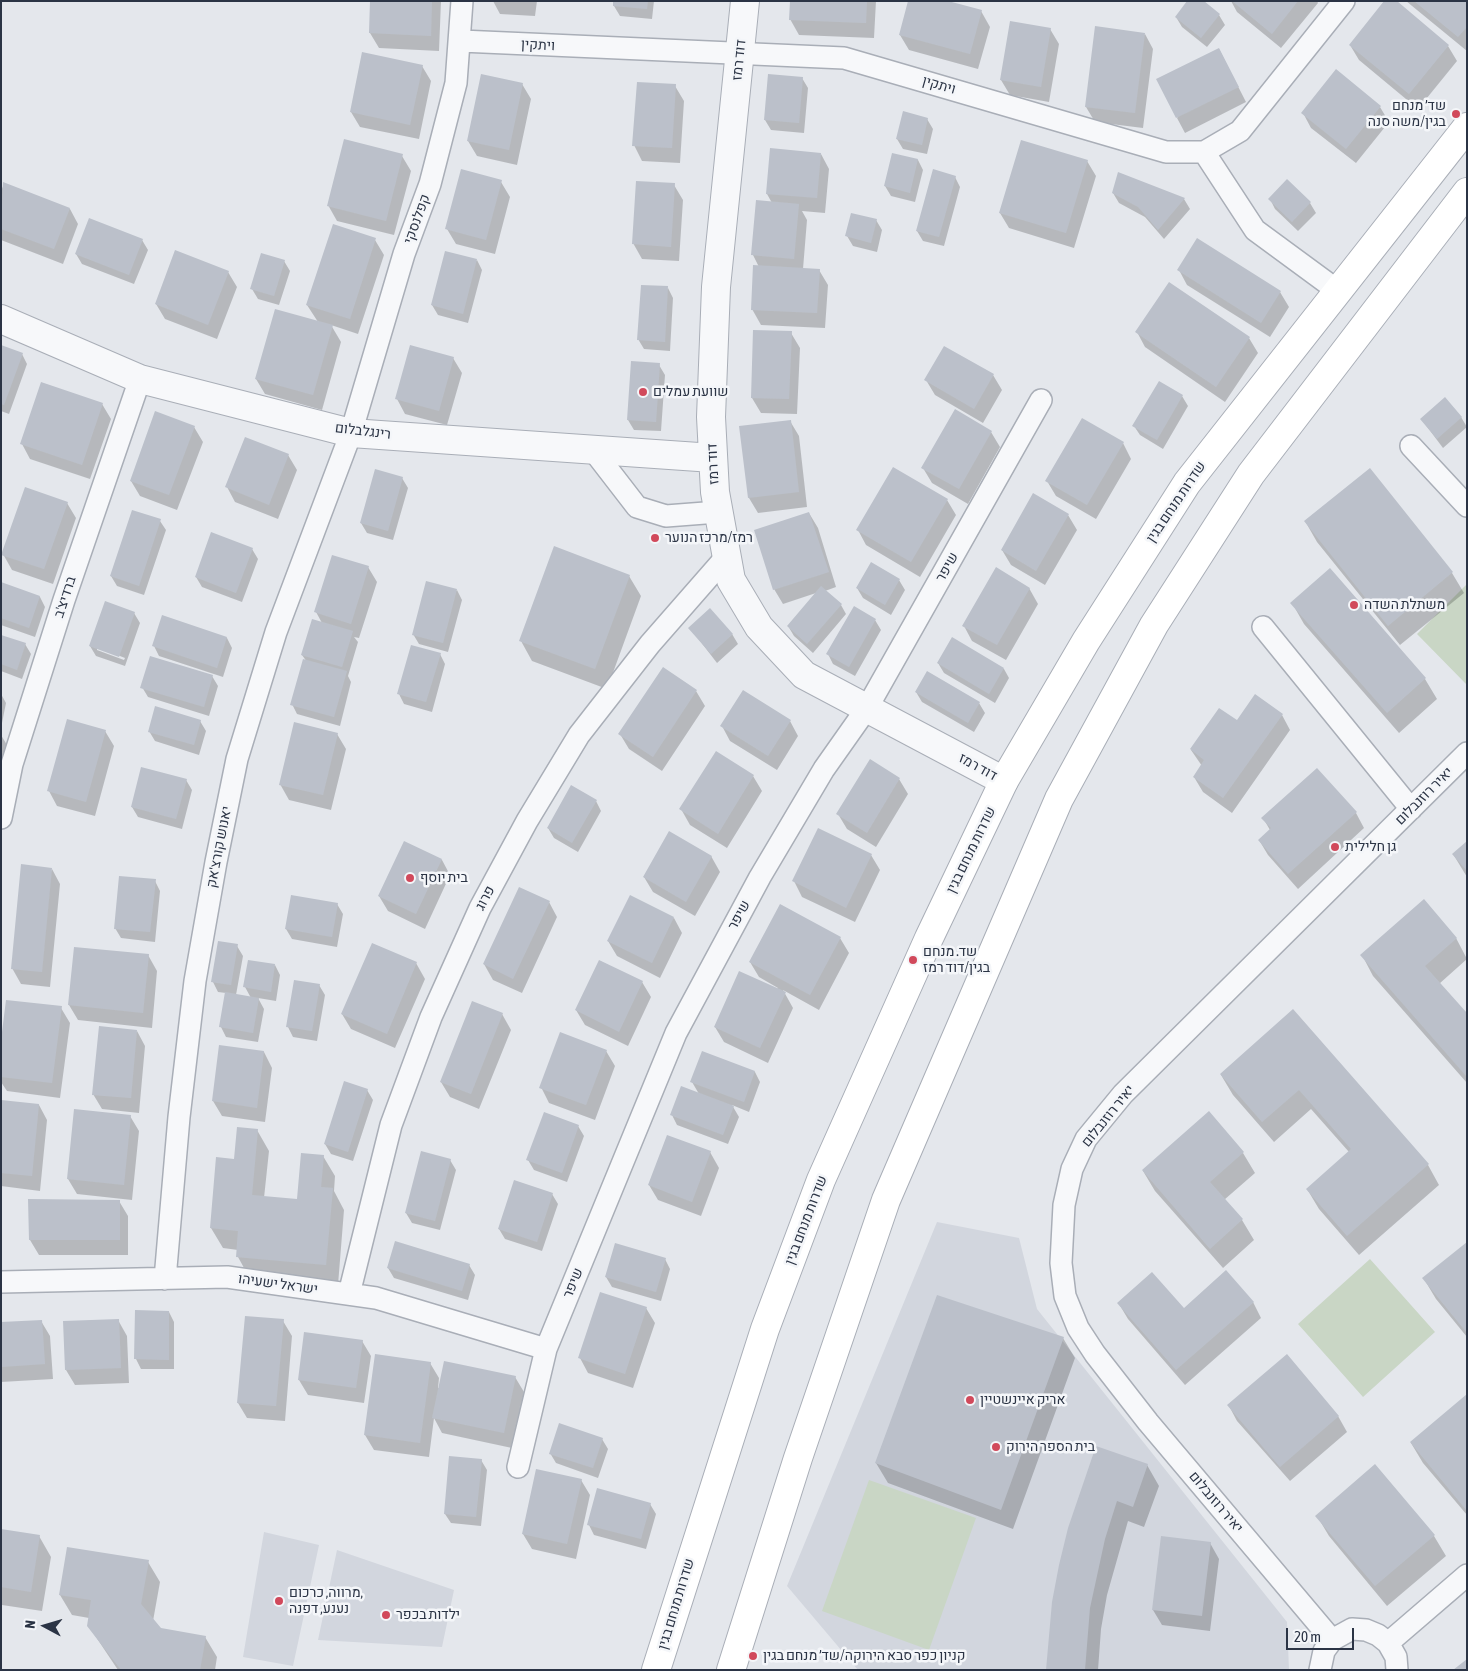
<!DOCTYPE html>
<meta charset="utf-8">
<style>
body{margin:0}
#map{position:relative;width:1468px;height:1671px;overflow:hidden;background:#e4e7ec;font-family:"Asap Condensed",sans-serif}
canvas{display:block}
.frame{position:absolute;inset:0;border:2px solid #2b3445;pointer-events:none}
.north{position:absolute;left:20px;top:1601px;width:50px;height:50px;-webkit-text-stroke:4px #f4f6f9;paint-order:stroke;rotate:276deg;font-size:14px;font-weight:700;line-height:20px;text-align:center;color:#2b3445}
.north::after{content:'';display:block;margin:auto;width:18px;height:22px;background:#2b3445;clip-path:polygon(50% 0,100% 100%,50% 72%,0 100%)}
.scale{position:absolute;left:1286px;top:1628px;width:68px;height:22px;box-sizing:border-box;border:2px solid #2b3445;border-top:0;padding-left:6px;font-size:15px;line-height:18px;white-space:nowrap;color:#2b3445;-webkit-text-stroke:4px #f4f6f9;paint-order:stroke}
</style>
<div id="map">
<canvas width="1468" height="1671"></canvas>
<div class="frame"></div>
<div class="north">N</div>
<div class="scale">20 m</div>
</div>
<script>
const g = document.querySelector('canvas').getContext('2d');
g.lineJoin = 'round';
function paint(path, color) { g.fillStyle = color; g.fill(path, 'evenodd'); }
const shape = rows => new Path2D(rows.map(r => 'M' + r).join(''));
function trace(path, color, width, dash) { g.strokeStyle = color; g.lineWidth = width; g.lineCap = dash ? 'butt' : 'round'; g.setLineDash(dash || []); g.stroke(path); }
function drawText(font, color, halo, rows, align = 'center') {
  g.font = font + ' "Asap Condensed",Heebo,sans-serif'; g.lineWidth = 5; g.setLineDash([]); g.textBaseline = 'middle'; g.strokeStyle = halo; g.fillStyle = color; for (const [text, x, y, turn = 0] of rows) {
    g.save(); g.translate(x, y); g.rotate((+turn || 0) * Math.PI / 180); g.textAlign = isNaN(turn) ? turn : align; if (halo) g.strokeText(text, 0, 0); g.fillText(text, 0, 0); g.restore();
  }
}
const built = shape([
 [937,1222,1019,1238,1037,1309,1287,1622,1289,1670,858,1670,787,1586],
 [264,1532,319,1545,293,1666,243,1657],
 [337,1550,454,1590,442,1647,318,1640]
]);
const green = shape([
 [1467,584,1467,685,1417,634],
 [1370,1259,1435,1332,1363,1397,1298,1324],
 [869,1480,976,1518,929,1650,822,1611]
]);
const shadow = shape([
 [371,1,441,1,439,51,379,48,370,33],
 [493,1,537,1,535,16,500,14],
 [615,1,654,1,652,19,620,16,614,6],
 [791,1,876,1,874,38,799,35,790,19],
 [1202,1,1219,15,1225,25,1207,47,1182,27,1176,17],
 [1231,1,1317,1,1318,3,1281,48,1237,12],
 [1406,1,1467,1,1467,51],
 [981,11,990,27,978,69,909,50,900,35],
 [1050,29,1059,44,1049,102,1010,95,1001,80],
 [1145,34,1153,49,1143,128,1095,122,1086,107],
 [1350,45,1448,46,1457,61,1418,109,1359,60],
 [1219,49,1246,102,1185,133,1177,118],
 [422,66,431,81,419,139,360,127,351,112],
 [769,75,802,78,808,88,804,133,771,130,765,120],
 [522,84,531,99,517,165,477,156,468,141],
 [675,86,684,101,680,163,642,161,634,145],
 [1380,107,1389,122,1356,163,1311,128,1303,113],
 [927,119,933,129,927,154,903,149,897,139],
 [821,154,829,169,825,213,802,211,807,220,803,269,819,270,828,285,825,328,761,325,752,309,759,267,753,255,772,203,767,194],
 [893,154,918,160,923,170,915,202,891,196,885,186],
 [402,156,411,171,394,235,337,221,328,205],
 [1087,161,1096,176,1074,248,1009,228,1000,213],
 [1119,173,1184,199,1190,209,1164,239,1145,217,1119,203,1113,193],
 [955,177,960,187,944,246,923,241,917,231],
 [1287,181,1310,203,1316,213,1298,231,1275,209,1270,199],
 [501,182,510,197,495,254,456,244,447,229],
 [4,184,70,209,78,224,63,264,1,240,1,191],
 [674,185,683,200,679,261,642,259,633,243],
 [876,220,882,230,877,252,853,246,847,236],
 [142,240,148,250,134,284,82,264,76,254],
 [375,240,384,255,358,334,331,325,341,342,322,410,265,394,256,379,318,322,307,305],
 [477,260,482,270,468,323,438,315,432,305],
 [284,261,290,271,279,305,258,299,252,289],
 [1179,270,1280,292,1289,307,1270,337,1187,285],
 [228,272,237,287,217,339,165,319,156,304],
 [668,288,673,298,670,351,644,349,638,339],
 [1137,332,1249,338,1258,353,1225,402,1145,347],
 [791,333,800,348,797,414,761,413,752,398],
 [1,347,22,354,27,364,9,414,1,411],
 [453,358,462,373,447,425,405,414,397,399],
 [659,365,665,375,661,431,634,430,628,420],
 [993,375,1002,390,983,423,935,395,926,380],
 [1182,396,1188,406,1163,449,1140,435,1134,426],
 [102,404,111,419,90,479,30,459,22,444],
 [1461,417,1467,427,1443,448,1422,420],
 [790,421,799,436,807,507,758,513,749,498,740,427],
 [194,427,203,442,177,510,140,496,131,481],
 [991,432,1000,447,968,504,932,483,923,468],
 [1123,443,1131,459,1096,519,1056,496,1047,481],
 [288,455,297,470,278,519,235,502,227,487],
 [1370,469,1452,573,1464,593,1400,645,1317,542,1305,521],
 [402,478,408,488,393,540,367,533,361,523],
 [947,500,956,515,920,577,866,545,858,530],
 [67,503,76,518,53,584,12,570,3,554],
 [809,513,818,528,836,587,825,591,841,605,846,614,813,653,794,636,788,626,816,593,783,604,774,589],
 [1068,515,1077,530,1045,585,1011,565,1002,550],
 [160,521,166,530,144,595,117,586,111,576],
 [252,549,258,559,242,602,202,587,196,577],
 [872,564,899,580,905,590,891,615,863,598,857,588],
 [368,567,377,582,359,638,354,637,358,642,348,676,351,682,340,726,297,714,292,704,307,662,302,655,322,623,316,612],
 [1330,570,1425,679,1437,699,1399,733,1304,624,1292,603],
 [629,576,641,596,607,689,532,661,521,641],
 [1,584,40,597,45,607,35,637,1,625],
 [1029,588,1038,604,1006,660,972,641,964,626],
 [457,590,462,600,448,652,419,644,413,634],
 [855,608,875,620,881,630,855,676,833,664,828,654],
 [134,613,140,623,125,666,96,656,90,646],
 [97,647,125,658,124,660,97,650],
 [690,628,732,634,738,644,717,663],
 [1,636,25,644,31,654,22,679,1,671],
 [227,638,232,648,223,677,159,656,154,646],
 [440,654,445,664,432,712,404,704,399,694],
 [938,663,1004,669,1009,678,995,703,944,673],
 [212,676,218,686,209,716,148,697,142,687],
 [696,691,705,706,662,771,629,749,620,734],
 [916,692,979,703,985,713,974,732,922,702],
 [1,694,6,703,1,728],
 [1282,715,1290,730,1232,813,1203,792,1194,777,1202,766,1191,750,1237,722],
 [200,721,206,731,199,755,155,741,149,731],
 [790,721,798,736,777,770,730,741,722,726],
 [105,731,114,746,95,816,57,806,49,791],
 [337,734,346,749,331,810,289,800,280,784],
 [1,735,7,745,1,772],
 [716,753,753,776,762,791,727,848,690,825,681,809],
 [871,761,899,779,908,794,876,847,847,829,838,814],
 [186,780,192,790,182,829,138,817,132,807],
 [596,801,601,811,578,852,554,838,548,828],
 [1356,813,1364,828,1298,889,1268,855,1259,840,1270,830,1263,818],
 [1467,842,1467,877,1453,854],
 [404,843,442,860,450,875,425,929,388,911,379,896],
 [871,855,880,870,855,922,802,897,794,881],
 [711,856,720,872,695,916,653,892,644,877],
 [52,869,60,884,50,987,21,984,12,968],
 [155,881,160,891,155,942,121,938,115,928],
 [549,902,557,917,522,993,493,980,484,964],
 [337,904,343,914,337,947,292,939,286,929],
 [781,905,840,938,849,953,819,1010,783,990,793,1008,768,1063,724,1042,715,1027,777,989,778,988,759,977,750,962],
 [674,918,682,933,660,978,617,956,608,941],
 [1456,938,1467,959,1439,984,1467,1015,1467,1083,1373,976,1362,955],
 [373,944,416,963,425,979,395,1048,351,1029,342,1014],
 [237,946,243,956,236,995,251,998,245,987,275,965,280,975,276,1001,258,998,264,1009,258,1042,226,1037,221,1027,226,993,218,992,213,982],
 [148,955,157,971,152,1028,78,1020,69,1005],
 [600,961,642,982,651,997,628,1046,585,1025,576,1010],
 [319,985,325,995,317,1041,293,1037,288,1027],
 [61,1008,70,1023,60,1098,7,1091,1,1082,1,1050],
 [1293,1011,1428,1165,1439,1185,1359,1255,1319,1209,1307,1189,1349,1152,1311,1109,1274,1142,1233,1095,1221,1075],
 [502,1014,511,1030,479,1109,450,1097,441,1082],
 [137,1031,145,1046,139,1113,102,1109,93,1094],
 [220,1047,264,1052,272,1068,265,1122,222,1116,213,1101],
 [606,1051,615,1066,595,1120,549,1103,541,1087],
 [703,1053,755,1072,760,1082,749,1112,732,1105,739,1117,728,1144,677,1125,672,1115,699,1094,692,1082],
 [367,1090,373,1100,353,1161,331,1154,325,1144],
 [1,1101,39,1105,47,1120,40,1191,1,1186],
 [75,1110,130,1116,139,1131,132,1200,77,1194,68,1179],
 [578,1126,584,1136,567,1182,534,1170,528,1160],
 [257,1130,269,1151,264,1198,298,1201,323,1156,335,1176,334,1191,344,1210,338,1285,249,1277,238,1257,238,1250,223,1248,211,1228,235,1160],
 [710,1152,719,1168,701,1216,658,1200,649,1185],
 [1243,1153,1255,1173,1224,1200,1242,1220,1254,1240,1223,1268,1155,1191,1143,1171],
 [450,1160,456,1170,440,1230,412,1223,406,1213],
 [552,1194,558,1204,542,1251,505,1239,499,1229],
 [119,1201,128,1216,128,1255,39,1255,30,1240],
 [1467,1244,1467,1337,1436,1299,1424,1279],
 [665,1259,670,1269,661,1301,612,1287,606,1277],
 [469,1265,475,1275,468,1300,394,1278,388,1268],
 [1253,1302,1261,1318,1185,1385,1128,1319,1119,1304,1184,1309],
 [646,1308,655,1323,633,1388,588,1373,580,1358],
 [169,1312,174,1322,174,1369,141,1369,136,1359],
 [118,1320,127,1336,129,1383,75,1385,66,1370],
 [41,1321,50,1336,53,1379,1,1382,1,1323],
 [283,1321,292,1336,285,1421,247,1418,238,1403],
 [1063,1338,1075,1358,1013,1529,888,1483,876,1463],
 [362,1341,371,1356,364,1403,308,1395,299,1380],
 [430,1363,439,1378,438,1388,440,1388,515,1377,524,1392,512,1448,442,1433,434,1418,429,1457,374,1450,365,1435],
 [1467,1395,1467,1515,1423,1463,1411,1443],
 [1229,1406,1338,1416,1347,1432,1290,1481,1237,1421],
 [602,1439,608,1449,598,1478,556,1463,550,1453],
 [481,1460,487,1470,481,1526,451,1523,445,1514],
 [1147,1465,1159,1486,1144,1527,1128,1521,1107,1595,1101,1629,1098,1670,1048,1670,1069,1529],
 [581,1480,590,1495,576,1559,532,1549,523,1534],
 [650,1504,656,1514,646,1549,594,1535,589,1525],
 [1317,1516,1434,1536,1446,1556,1387,1606,1329,1536],
 [1,1530,39,1536,51,1557,42,1611,2,1605,1,1607],
 [1210,1543,1219,1559,1210,1631,1162,1625,1153,1610],
 [148,1562,160,1582,153,1621,160,1629,205,1637,217,1657,215,1670,118,1670,88,1625,89,1618,72,1615,60,1595]
]);
const building = shape([
 [370,1,432,1,431,36,369,33],
 [613,1,648,1,647,9,613,6],
 [790,1,867,1,866,23,789,20],
 [908,1,948,1,982,10,970,54,899,35],
 [1187,1,1204,1,1220,14,1201,38,1175,17],
 [1232,1,1298,1,1272,34],
 [1384,1,1397,1,1449,45,1409,94,1349,45],
 [1414,1,1467,1,1467,27,1458,37],
 [1010,21,1051,28,1041,87,1000,80],
 [1095,26,1145,33,1135,113,1085,107],
 [1219,48,1239,87,1176,118,1156,79],
 [362,52,423,65,410,125,350,112],
 [1336,69,1381,106,1346,149,1301,113],
 [481,74,523,83,509,150,467,141],
 [768,74,803,77,799,123,764,120],
 [637,82,676,84,672,148,632,146],
 [903,111,928,118,922,145,896,139],
 [344,139,403,154,386,221,327,206],
 [1021,140,1088,160,1066,233,999,213],
 [770,148,821,153,817,198,766,194],
 [892,153,918,159,910,193,884,186],
 [461,169,502,180,486,240,445,229],
 [933,169,956,176,939,237,916,231],
 [1118,172,1185,198,1158,230,1138,207,1112,193],
 [1287,179,1311,202,1292,222,1268,199],
 [636,181,675,183,671,247,632,244],
 [3,182,70,208,54,249,1,229],
 [756,200,799,204,794,259,751,255],
 [851,213,877,219,871,243,845,236],
 [89,218,143,239,129,275,75,254],
 [333,224,376,238,350,319,306,305],
 [1197,238,1281,291,1261,323,1177,270],
 [175,250,229,271,208,325,155,304],
 [445,251,477,259,463,314,431,305],
 [261,253,285,260,274,296,250,289],
 [753,265,820,269,817,313,751,310],
 [1169,282,1250,337,1216,387,1135,332],
 [641,285,668,286,665,342,637,340],
 [275,309,333,325,313,395,255,379],
 [753,330,792,331,789,399,751,398],
 [1,345,23,353,4,405,1,404],
 [410,345,454,357,439,411,395,399],
 [944,346,994,374,974,409,924,380],
 [631,361,660,363,656,422,627,420],
 [1159,381,1183,395,1157,440,1132,426],
 [41,382,103,403,82,465,20,444],
 [1445,397,1462,417,1437,439,1420,419],
 [955,409,992,431,959,489,921,468],
 [155,411,195,426,169,495,130,481],
 [1082,418,1124,442,1087,505,1045,481],
 [791,420,799,492,748,498,739,426],
 [245,437,289,454,269,505,225,487],
 [893,467,948,499,911,562,856,530],
 [1370,468,1453,572,1388,626,1304,521],
 [375,469,403,477,388,531,360,523],
 [25,487,68,502,44,569,1,555],
 [1033,493,1069,514,1036,571,1001,550],
 [132,510,161,519,139,586,110,576],
 [809,512,829,572,773,590,754,530],
 [211,532,253,548,236,593,195,577],
 [554,546,630,575,595,669,519,641],
 [332,555,369,566,351,624,314,612],
 [871,562,900,579,885,605,856,588],
 [996,567,1030,588,997,645,962,626],
 [1330,568,1426,678,1387,713,1290,603],
 [426,581,457,589,443,643,412,635],
 [1,582,40,596,29,628,1,618],
 [821,586,842,604,807,644,787,626],
 [105,601,135,612,119,657,89,646],
 [854,606,876,619,849,667,826,654],
 [710,608,733,634,711,654,688,628],
 [162,615,227,637,217,668,152,646],
 [312,619,353,631,342,667,301,655],
 [1,635,26,643,17,670,1,664],
 [952,637,1004,668,989,694,937,663],
 [411,645,441,653,426,702,397,694],
 [150,656,213,675,204,707,140,688],
 [303,659,347,671,334,717,290,705],
 [663,667,697,690,653,757,618,734],
 [927,671,980,702,968,723,915,692],
 [743,690,791,720,768,756,720,726],
 [1255,694,1283,714,1223,798,1193,777,1204,760,1190,749,1219,708,1237,720],
 [155,706,201,720,194,745,148,732],
 [67,719,106,730,86,802,47,791],
 [294,722,338,733,323,795,279,785],
 [716,751,754,775,718,834,679,809],
 [870,759,900,778,867,833,836,814],
 [141,767,187,779,176,819,131,807],
 [1317,768,1357,812,1288,874,1258,840,1271,828,1261,818],
 [571,785,597,800,572,843,547,828],
 [818,828,872,854,846,908,792,881],
 [669,831,712,856,686,902,643,877],
 [404,841,442,859,416,914,378,896],
 [1467,841,1467,871,1452,854],
 [21,864,52,868,42,972,11,969],
 [119,876,156,879,150,932,114,929],
 [519,887,550,901,513,979,483,964],
 [291,895,338,903,332,937,285,929],
 [630,895,674,917,652,963,607,941],
 [1424,899,1457,938,1425,966,1467,1013,1467,1077,1360,955],
 [780,904,841,937,810,995,749,962],
 [218,941,238,944,231,985,211,982],
 [372,943,417,962,387,1034,341,1014],
 [74,947,149,954,143,1013,68,1005],
 [248,960,275,964,271,992,243,987],
 [599,960,643,981,619,1032,575,1010],
 [739,971,786,992,760,1048,714,1027],
 [294,980,320,984,312,1031,286,1027],
 [225,992,259,998,253,1033,219,1027],
 [6,1000,62,1006,52,1083,1,1077,1,1040],
 [472,1001,503,1013,471,1094,440,1082],
 [1293,1009,1429,1164,1347,1236,1306,1189,1351,1149,1299,1090,1262,1122,1220,1074],
 [99,1026,137,1030,131,1098,92,1095],
 [560,1032,607,1050,586,1105,539,1088],
 [219,1045,264,1051,257,1108,212,1101],
 [702,1051,755,1071,744,1102,690,1082],
 [344,1081,368,1089,348,1152,324,1144],
 [681,1086,734,1106,723,1135,670,1115],
 [1,1100,39,1104,32,1176,1,1173],
 [74,1109,131,1115,124,1185,67,1179],
 [1209,1111,1244,1152,1210,1182,1243,1219,1210,1249,1142,1170],
 [544,1112,579,1125,562,1173,526,1160],
 [237,1127,258,1129,252,1195,297,1199,301,1153,324,1155,321,1187,333,1188,326,1265,236,1257,238,1231,210,1228,216,1157,234,1159],
 [667,1135,711,1151,692,1202,648,1185],
 [421,1151,451,1159,435,1221,405,1213],
 [514,1180,553,1193,537,1242,498,1229],
 [28,1199,120,1200,120,1240,29,1240],
 [395,1241,470,1264,462,1291,387,1268],
 [1467,1242,1467,1333,1422,1278],
 [615,1243,666,1258,656,1292,605,1277],
 [1226,1270,1254,1302,1176,1370,1117,1303,1152,1272,1184,1308],
 [600,1292,647,1307,625,1374,578,1358],
 [937,1295,1064,1337,1001,1510,875,1463],
 [135,1310,169,1311,169,1360,134,1359],
 [245,1316,284,1319,276,1406,237,1403],
 [119,1319,121,1368,65,1370,63,1321],
 [42,1320,45,1364,1,1367,1,1322],
 [304,1332,363,1340,356,1388,298,1380],
 [375,1354,431,1362,420,1443,364,1435],
 [1287,1354,1339,1416,1280,1467,1227,1405],
 [444,1361,516,1376,504,1433,432,1418],
 [1467,1394,1467,1511,1410,1442],
 [559,1423,603,1438,593,1468,549,1454],
 [1096,1446,1148,1464,1133,1507,1117,1501,1105,1539,1090,1608,1085,1670,1046,1670,1052,1602,1059,1565,1068,1528],
 [449,1456,482,1459,476,1517,444,1514],
 [1375,1464,1435,1535,1375,1586,1315,1516],
 [536,1469,582,1479,567,1544,522,1534],
 [597,1488,651,1503,641,1539,587,1525],
 [1,1529,40,1535,31,1592,1,1587],
 [1161,1536,1211,1542,1202,1616,1152,1610],
 [67,1547,149,1560,141,1604,161,1628,206,1636,200,1670,121,1670,87,1626,91,1600,59,1595],
 [1467,1659,1467,1670,1453,1670]
]);
const minor = shape([
 [461,41,844,58,1166,152,1204,152,1240,131,1344,1],
 [1204,152,1255,230,1338,291],
 [1411,446,1467,506],
 [593,450,637,507,666,516,718,512],
 [1263,627,1411,809],
 [1,818,12,764,64,600,140,379],
 [165,1279,179,1117,195,981,216,862,237,759,276,632,351,433,404,254,430,184,456,83,462,1],
 [1,1282,227,1277,376,1298,546,1349],
 [349,1294,391,1125,431,1017,480,908,527,821,579,735,650,644,727,556],
 [518,1467,546,1349,676,1033,760,877,824,769,867,708,1041,400],
 [1332,1640,1148,1422,1095,1354,1078,1328,1065,1296,1061,1263,1064,1205,1072,1169,1086,1139,1123,1094,1467,753],
 [1388,1643,1467,1575],
 [1320,1670,1324,1651,1332,1640,1352,1629,1366,1630,1378,1635,1388,1643,1396,1657,1397,1670]
]);
const tertiary = shape([
 [745,1,716,287,711,417,715,492,731,580,759,627,804,675,1004,781],
 [1,319,140,379,351,433,713,458]
]);
const secondary = shape([
 [656,1670,765,1329,821,1180,929,938,1004,781,1086,641,1187,483,1467,127],
 [731,1670,798,1458,886,1200,1059,799,1154,625,1251,474,1467,192]
]);
const markers = [
 [1456,114,5,"#d1495b"],
 [643,392,5,"#d1495b"],
 [655,538,5,"#d1495b"],
 [1354,605,5,"#d1495b"],
 [1335,847,5,"#d1495b"],
 [410,878,5,"#d1495b"],
 [913,960,5,"#d1495b"],
 [970,1400,5,"#d1495b"],
 [996,1447,5,"#d1495b"],
 [279,1601,5,"#d1495b"],
 [386,1615,5,"#d1495b"],
 [753,1656,5,"#d1495b"]
];
const streetNames = [
 ["ויתקין",538,45,3],
 ["דוד רמז",739,60,-84],
 ["ויתקין",939,85,16],
 ["קפלנסקי",417,219,-70],
 ["רינגלבלום",363,431,7],
 ["דוד רמז",713,464,-93],
 ["שדרות מנחם בגין",1176,502,-56],
 ["שיפר",947,567,-61],
 ["ברדיצ'ב",65,597,-72],
 ["דוד רמז",978,767,29],
 ["יאיר רוזנבלום",1424,796,-45],
 ["יאנוש קורצ'אק",219,847,-79],
 ["שדרות מנחם בגין",971,850,-64],
 ["פרוג",485,898,-62],
 ["שיפר",739,915,-62],
 ["יאיר רוזנבלום",1108,1116,-51],
 ["שדרות מנחם בגין",806,1220,-69],
 ["שיפר",573,1283,-68],
 ["ישראל ישעיהו",278,1284,8],
 ["יאיר רוזנבלום",1216,1502,50],
 ["שדרות מנחם בגין",676,1604,-73]
];
const poiNames = [
 ["שד׳ מנחם",1446,106,"right"],
 ["בגין/משה סנה",1446,122,"right"],
 ["שוועת עמלים",653,392],
 ["רמז/מרכז הנוער",665,538],
 ["משתלת השדה",1364,605],
 ["גן חלילית",1345,847],
 ["בית יוסף",420,878],
 ["שד. מנחם",923,952],
 ["בגין/דוד רמז",923,968],
 ["אריק איינשטיין",980,1400],
 ["בית הספר הירוק",1006,1447],
 ["מרווה, כרכום,",289,1593],
 ["נענע, דפנה",289,1609],
 ["ילדות בכפר",396,1615],
 ["קניון כפר סבא הירוקה/שד׳ מנחם בגין",763,1656]
];
paint(built, '#d2d6de');
paint(green, '#c9d6c5');
paint(shadow, '#0003');
paint(building, '#bbc0ca');
trace(minor, '#a9aeb7', 24);
trace(tertiary, '#a9aeb7', 30);
trace(secondary, '#a9aeb7', 30);
trace(minor, '#f7f8fa', 21);
trace(tertiary, '#f7f8fa', 28);
trace(secondary, '#fff', 28);
for (const [x, y, r, color] of markers) { const dot = new Path2D(); dot.arc(x, y, r, 0, 2 * Math.PI); g.fillStyle = color; g.fill(dot); trace(dot, '#f4f6f9', 2); }
drawText('14px', '#2b3445', '#f4f6f9', streetNames);
drawText('14px', '#2b3445', '#f4f6f9', poiNames, 'left');
</script>
